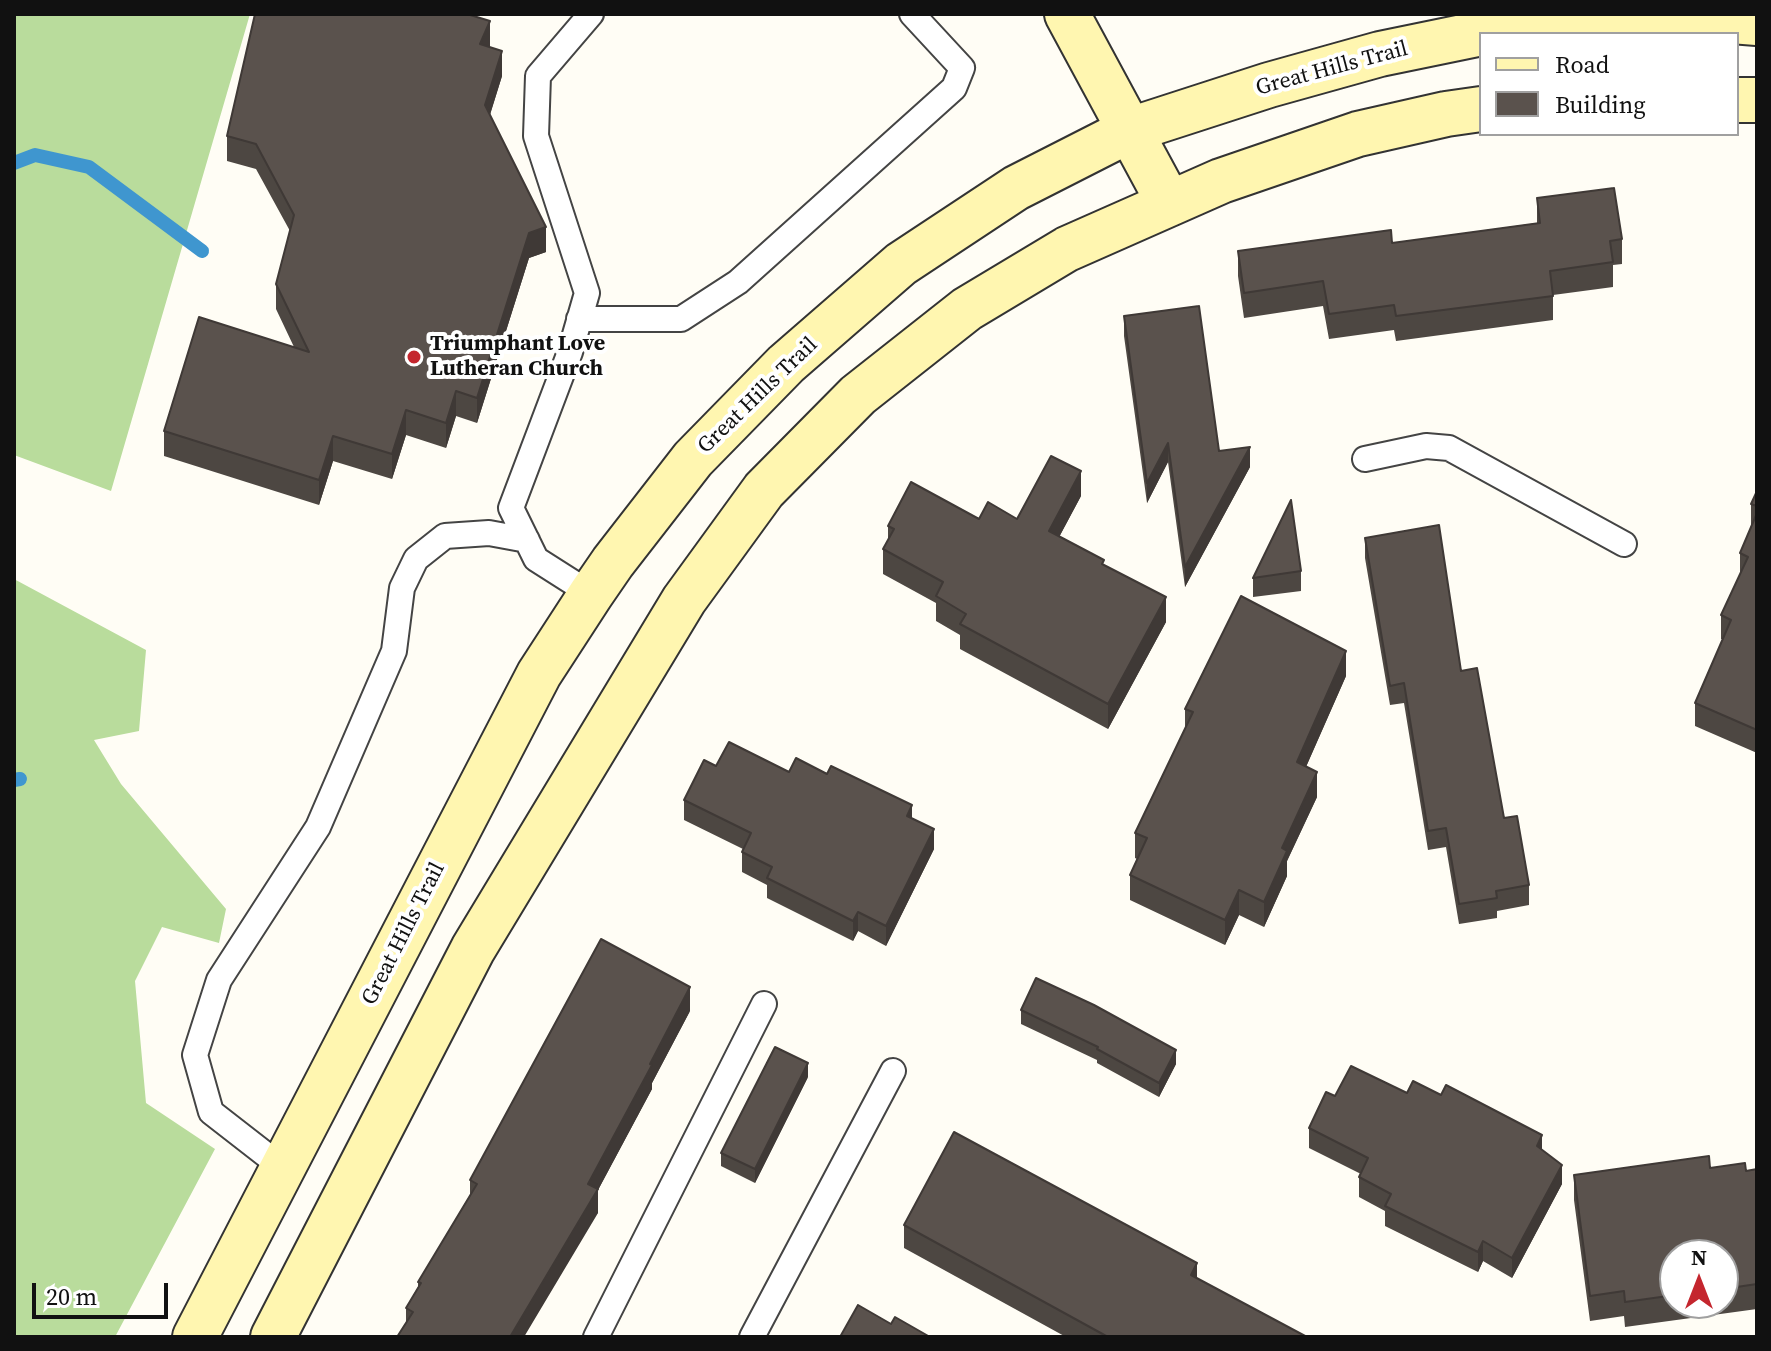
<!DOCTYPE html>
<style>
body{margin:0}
#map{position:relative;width:1771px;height:1351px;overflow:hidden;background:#fffdf5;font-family:"Source Serif 4",serif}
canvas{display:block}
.frame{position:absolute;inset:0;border:16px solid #111;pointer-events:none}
.legend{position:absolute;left:1479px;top:32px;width:260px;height:104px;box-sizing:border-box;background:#fff;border:2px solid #a0a0a0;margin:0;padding:10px 14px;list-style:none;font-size:24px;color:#111}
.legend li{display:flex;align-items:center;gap:16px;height:40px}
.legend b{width:40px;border:2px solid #a0a0a0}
.north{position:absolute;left:1659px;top:1239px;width:80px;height:80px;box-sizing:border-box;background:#fff;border:2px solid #a0a0a0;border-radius:50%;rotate:0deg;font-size:22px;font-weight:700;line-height:32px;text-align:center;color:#111}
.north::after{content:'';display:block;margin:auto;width:28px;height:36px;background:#c4262e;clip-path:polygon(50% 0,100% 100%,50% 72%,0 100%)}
.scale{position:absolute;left:32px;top:1283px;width:136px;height:36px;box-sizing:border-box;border:4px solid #111;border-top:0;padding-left:10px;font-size:24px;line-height:28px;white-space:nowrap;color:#111;-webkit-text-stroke:6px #fff;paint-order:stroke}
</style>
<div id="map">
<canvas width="1771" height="1351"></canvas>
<div class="frame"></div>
<ul class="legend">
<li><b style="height:10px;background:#fff6b0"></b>Road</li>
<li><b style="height:22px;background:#5a524d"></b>Building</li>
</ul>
<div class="north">N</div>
<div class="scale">20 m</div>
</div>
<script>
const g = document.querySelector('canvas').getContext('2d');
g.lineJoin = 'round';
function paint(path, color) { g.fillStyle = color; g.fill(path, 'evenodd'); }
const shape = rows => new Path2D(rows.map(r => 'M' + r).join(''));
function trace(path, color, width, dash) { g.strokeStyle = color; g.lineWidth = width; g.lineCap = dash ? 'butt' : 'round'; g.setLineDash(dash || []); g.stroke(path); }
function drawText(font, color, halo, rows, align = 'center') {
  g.font = font + ' "Source Serif 4",serif'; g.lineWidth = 8; g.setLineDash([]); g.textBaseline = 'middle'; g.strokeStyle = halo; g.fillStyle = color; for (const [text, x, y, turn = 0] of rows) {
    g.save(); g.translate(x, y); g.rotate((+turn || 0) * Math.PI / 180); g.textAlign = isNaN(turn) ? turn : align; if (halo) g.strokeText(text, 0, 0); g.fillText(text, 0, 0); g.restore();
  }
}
const forest = shape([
 [14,14,250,14,111,491,14,455],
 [14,579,146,650,139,731,94,740,121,784,226,909,219,943,162,927,135,981,146,1103,215,1149,115,1337,14,1337]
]);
const stream = shape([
 [14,163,35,155,89,167,202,251],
 [14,780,20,779]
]);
const lane = shape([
 [591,14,538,76,536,136,587,293,570,352,511,508,536,559,591,594],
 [579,319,681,319,738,282,954,88,962,68,912,14],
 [1365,459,1426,446,1449,448,1624,544],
 [283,1168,211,1112,195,1055,219,980,318,827,394,651,402,588,416,559,445,536,489,533,527,540],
 [596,1337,764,1004],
 [752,1337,893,1071]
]);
const secondary = shape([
 [1067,14,1169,203],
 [1737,100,1757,100],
 [195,1337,539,674,591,594,613,562,693,459,786,364,901,264,1016,188,1130,130,1269,85,1380,54,1487,32,1568,23,1681,17,1757,23],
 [273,1337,473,949,684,600,764,490,858,395,967,309,1067,249,1221,181,1358,134,1446,114,1481,109]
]);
const wall = shape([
 [474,17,490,46,489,47,502,76,490,115,546,252,529,258,477,423,456,416,446,448,406,435,392,479,333,461,319,505,164,456,164,431,294,347,276,309,276,284,290,231,256,169,227,161,227,136],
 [1537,198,1622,239,1622,264,1613,265,1613,287,1553,295,1553,320,1396,341,1394,330,1329,339,1323,306,1244,318,1238,276,1238,251,1392,243,1537,223],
 [1124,316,1219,451,1250,467,1185,587,1168,462,1147,503,1124,336],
 [1757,491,1757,753,1695,726,1695,703,1723,639,1721,639,1721,615,1740,574,1740,553,1751,526,1751,504],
 [1081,496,1059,537,1104,565,1166,622,1108,729,960,649,960,635,936,621,936,603,883,574,883,549,888,541,888,526,979,519,1017,519],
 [1365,538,1461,671,1504,818,1529,885,1529,905,1497,911,1497,918,1459,924,1446,847,1428,850,1404,703,1390,705,1365,558],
 [1301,571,1301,591,1253,597,1253,578],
 [1346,676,1306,767,1317,797,1287,861,1287,876,1264,927,1239,915,1225,945,1130,900,1130,875,1137,859,1135,858,1135,833,1185,730,1185,709],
 [716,766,827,774,912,818,934,849,886,946,858,931,853,941,767,898,767,885,742,872,742,852,743,849,684,820,684,800],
 [1021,1010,1176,1064,1159,1097,1097,1063,1097,1060,1021,1024],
 [690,1011,652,1083,652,1089,598,1190,598,1213,406,1322,406,1308,418,1287,418,1282,470,1195,470,1180],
 [808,1077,755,1183,721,1166,721,1153],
 [1407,1093,1542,1150,1562,1184,1512,1278,1483,1261,1478,1272,1385,1226,1385,1211,1359,1197,1359,1177,1361,1174,1309,1148,1309,1128,1335,1096],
 [1710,1168,1746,1171,1757,1169,1757,1309,1625,1327,1624,1316,1590,1321,1574,1200,1574,1175],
 [1675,1255,1723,1255,1723,1303,1675,1303],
 [904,1225,1197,1278,1307,1337,1066,1337,904,1248]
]);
const shadedWall = shape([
 [490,21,490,46,480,69,480,44],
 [502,51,502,76,485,130,485,105],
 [546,227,546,252,529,258,477,423,477,398,529,233],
 [456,391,456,416,446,448,446,423],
 [406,410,406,435,392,479,392,454],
 [333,436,333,461,319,505,319,480],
 [1168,443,1168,462,1147,503,1147,483],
 [1250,447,1250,467,1185,587,1185,567],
 [1081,471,1081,496,1049,556,1049,531],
 [1166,597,1166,622,1108,729,1108,704],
 [1346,651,1346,676,1297,787,1297,762],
 [1317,772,1317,797,1287,861,1287,876,1264,927,1264,902,1282,848],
 [912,805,912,825,907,816],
 [934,829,934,849,886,946,886,926],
 [1239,890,1239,915,1225,945,1225,920],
 [858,912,858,931,853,941,853,921],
 [690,987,690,1011,652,1083,652,1089,598,1190,598,1213,524,1337,510,1337,650,1064],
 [1176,1050,1176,1064,1159,1097,1159,1083],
 [808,1063,808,1077,755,1183,755,1169],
 [1542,1135,1542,1155,1537,1146],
 [1562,1165,1562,1184,1512,1278,1512,1258],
 [1483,1241,1483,1261,1478,1272,1478,1252],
 [1197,1263,1197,1286,1191,1275]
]);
const building = shape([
 [255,14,467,14,490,21,480,44,502,51,485,105,546,227,529,233,477,398,456,391,446,423,406,410,392,454,333,436,319,480,164,431,199,317,309,352,276,284,294,215,256,144,227,136,255,14],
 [1614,188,1622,239,1610,241,1613,262,1550,271,1553,296,1396,316,1394,305,1329,314,1323,281,1244,293,1238,251,1391,230,1392,243,1540,223,1537,198,1614,188],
 [1199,306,1219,451,1250,447,1185,567,1168,443,1147,483,1124,316,1199,306],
 [1051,456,1081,471,1049,531,1104,560,1102,564,1166,597,1108,704,960,624,966,614,936,596,943,582,883,549,894,529,888,526,911,482,979,519,988,502,1017,519,1051,456],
 [1757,491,1757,506,1751,504,1757,491],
 [1291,500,1301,571,1253,578,1291,500],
 [1757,513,1757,730,1695,703,1731,620,1721,615,1748,557,1740,553,1757,513],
 [1439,525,1461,671,1477,668,1504,818,1517,816,1529,885,1496,891,1497,898,1459,904,1446,828,1428,831,1404,683,1390,686,1365,538,1439,525],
 [1241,596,1346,651,1297,762,1317,772,1282,848,1287,851,1264,902,1239,890,1225,920,1130,875,1147,838,1135,833,1193,712,1185,709,1241,596],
 [729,742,789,772,796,758,827,774,831,766,912,805,907,816,934,829,886,926,858,912,853,921,767,878,772,867,742,852,751,833,684,800,704,760,716,766,729,742],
 [601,939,690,987,650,1064,652,1065,588,1184,598,1189,510,1337,397,1337,413,1312,406,1308,421,1283,418,1282,477,1184,470,1180,601,939],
 [1036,978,1094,1005,1176,1050,1159,1083,1097,1049,1098,1047,1021,1010,1036,978],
 [775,1047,808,1063,755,1169,721,1153,775,1047],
 [1351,1066,1407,1093,1413,1081,1441,1095,1446,1085,1542,1135,1537,1146,1562,1165,1512,1258,1483,1241,1478,1252,1385,1206,1391,1194,1359,1177,1368,1158,1309,1128,1326,1092,1335,1096,1351,1066],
 [954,1132,1197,1263,1191,1275,1307,1337,1108,1337,904,1225,954,1132],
 [1709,1156,1710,1168,1745,1163,1746,1171,1757,1169,1757,1284,1723,1289,1723,1255,1675,1255,1675,1295,1625,1302,1624,1291,1590,1296,1574,1175,1709,1156],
 [858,1305,891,1324,895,1317,930,1337,840,1337,858,1305]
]);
const markers = [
 [414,357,8,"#c4262e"]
];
const streetNames = [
 ["Great Hills Trail",1332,69,-15],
 ["Great Hills Trail",758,396,-44],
 ["Great Hills Trail",404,934,-63]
];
const poiNames = [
 ["Triumphant Love",430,344],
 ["Lutheran Church",430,369]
];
paint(forest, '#b9dc9c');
trace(stream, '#3f96cf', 14);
trace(lane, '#444', 28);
trace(secondary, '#333', 48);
trace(lane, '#fff', 24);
trace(secondary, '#fff6b0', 44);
paint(wall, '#4d4742');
paint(shadedWall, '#3f3936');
paint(building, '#5a524d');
trace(building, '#3f3936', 2);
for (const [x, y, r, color] of markers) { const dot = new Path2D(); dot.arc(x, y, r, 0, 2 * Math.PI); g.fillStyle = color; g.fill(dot); trace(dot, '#fff', 3); }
drawText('22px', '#111', '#fff', streetNames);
drawText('bold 22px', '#111', '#fff', poiNames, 'left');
</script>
